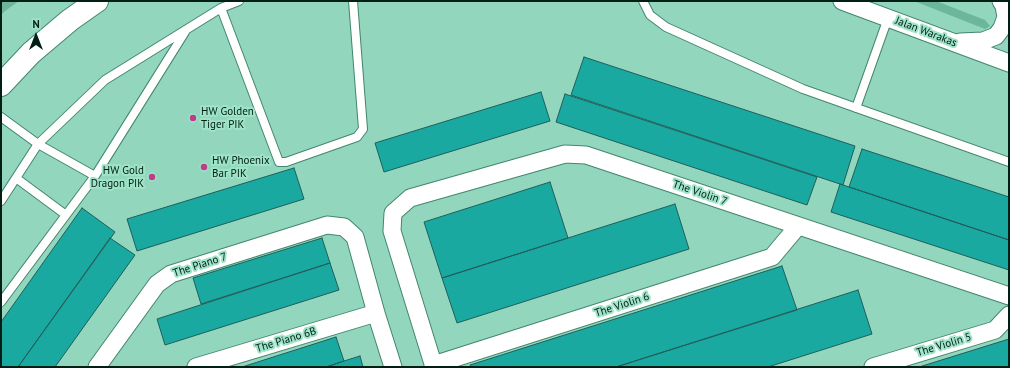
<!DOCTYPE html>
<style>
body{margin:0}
#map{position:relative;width:1010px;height:368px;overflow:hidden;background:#92d7bd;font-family:"PT Sans",sans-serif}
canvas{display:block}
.frame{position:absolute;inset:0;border:2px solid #021f15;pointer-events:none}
.north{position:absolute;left:16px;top:16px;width:40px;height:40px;-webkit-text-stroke:3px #9fe4c9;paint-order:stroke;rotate:0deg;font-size:11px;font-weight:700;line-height:16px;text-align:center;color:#021f15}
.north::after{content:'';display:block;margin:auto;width:14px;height:18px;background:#021f15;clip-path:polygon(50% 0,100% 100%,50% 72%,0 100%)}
</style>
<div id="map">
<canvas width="1010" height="368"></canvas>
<div class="frame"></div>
<div class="north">N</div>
</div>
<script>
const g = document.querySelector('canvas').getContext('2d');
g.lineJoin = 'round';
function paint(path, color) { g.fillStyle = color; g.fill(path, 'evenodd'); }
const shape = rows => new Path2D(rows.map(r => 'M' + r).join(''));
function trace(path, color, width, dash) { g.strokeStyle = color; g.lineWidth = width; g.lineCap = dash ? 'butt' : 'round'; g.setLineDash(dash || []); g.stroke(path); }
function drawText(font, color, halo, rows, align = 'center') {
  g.font = font + ' "PT Sans",sans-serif'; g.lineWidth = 4; g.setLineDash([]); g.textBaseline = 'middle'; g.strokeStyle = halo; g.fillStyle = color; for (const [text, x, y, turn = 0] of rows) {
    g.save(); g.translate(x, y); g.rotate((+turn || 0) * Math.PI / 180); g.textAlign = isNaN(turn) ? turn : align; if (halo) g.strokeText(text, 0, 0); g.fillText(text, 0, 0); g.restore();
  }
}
const green = shape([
 [1,1,19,1,5,11,1,15],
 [914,1,936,1,985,20,990,26,985,29]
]);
const building = shape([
 [584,57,855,146,843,185,571,95,584,57],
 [541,92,550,121,384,172,375,143,541,92],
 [565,94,817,177,807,205,556,122,565,94],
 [862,149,1009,197,1009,240,849,187,862,149],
 [294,168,304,199,137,251,127,219,294,168],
 [550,182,568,238,442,278,424,222,550,182],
 [840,184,1009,240,1009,270,831,212,840,184],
 [675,204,689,249,457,323,442,278,675,204],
 [82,208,115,232,18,367,1,367,1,322,82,208],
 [110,238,135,255,55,367,18,367,110,238],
 [322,238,330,263,201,304,193,278,322,238],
 [330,263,339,290,165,345,157,319,330,263],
 [782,266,797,310,616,367,471,367,470,365,782,266],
 [858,290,872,334,768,367,616,367,858,290],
 [336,337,344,361,326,367,242,367,336,337],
 [1009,339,1009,367,919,367,1009,339],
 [360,356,363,367,326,367,344,361,360,356]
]);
const lane = shape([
 [643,1,650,15,666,27,803,89,1009,162],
 [221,8,279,162,286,162,357,137,363,129,353,1],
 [856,108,888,18],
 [1,117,38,144,95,176,185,32],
 [16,178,66,215],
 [1,201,38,144,105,80,221,8,239,1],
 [1,302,95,176]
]);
const street = shape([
 [842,1,1009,63],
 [960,42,983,41,996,36,1002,28,1006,17,1004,6,1001,1],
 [433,365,772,257,798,226],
 [97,367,157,284,171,274,327,225,344,227,355,237,376,313,393,367],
 [196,367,376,313],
 [434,367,392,231,393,213,410,198,565,154,586,155,1009,296],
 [873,367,995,330,1009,315]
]);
const secondary = shape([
 [1,85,31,53,70,20,97,1]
]);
const markers = [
 [193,118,4,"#bd3d88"],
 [204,167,4,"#bd3d88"],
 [152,177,4,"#bd3d88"]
];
const streetNames = [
 ["Jalan Warakas",926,32,21],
 ["The Violin 7",700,193,19],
 ["The Piano 7",200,265,-18],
 ["The Violin 6",622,305,-18],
 ["The Piano 6B",286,340,-17],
 ["The Violin 5",944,345,-17]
];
const poiNames = [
 ["HW Golden",201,112],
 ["Tiger PIK",201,125],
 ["HW Phoenix",212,161],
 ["Bar PIK",212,174],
 ["HW Gold",144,171,"right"],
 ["Dragon PIK",144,184,"right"]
];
paint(green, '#6cb79c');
paint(building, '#19a9a1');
trace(building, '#205e5a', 1);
trace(lane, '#42866e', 10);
trace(street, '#42866e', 19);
trace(secondary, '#42866e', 24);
trace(lane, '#fff', 8);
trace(street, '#fff', 17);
trace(secondary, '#fff', 22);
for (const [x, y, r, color] of markers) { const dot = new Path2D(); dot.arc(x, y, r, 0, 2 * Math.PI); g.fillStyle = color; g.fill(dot); trace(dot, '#9fe4c9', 1.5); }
drawText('11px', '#021f15', '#9fe4c9', streetNames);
drawText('11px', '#021f15', '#9fe4c9', poiNames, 'left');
</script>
